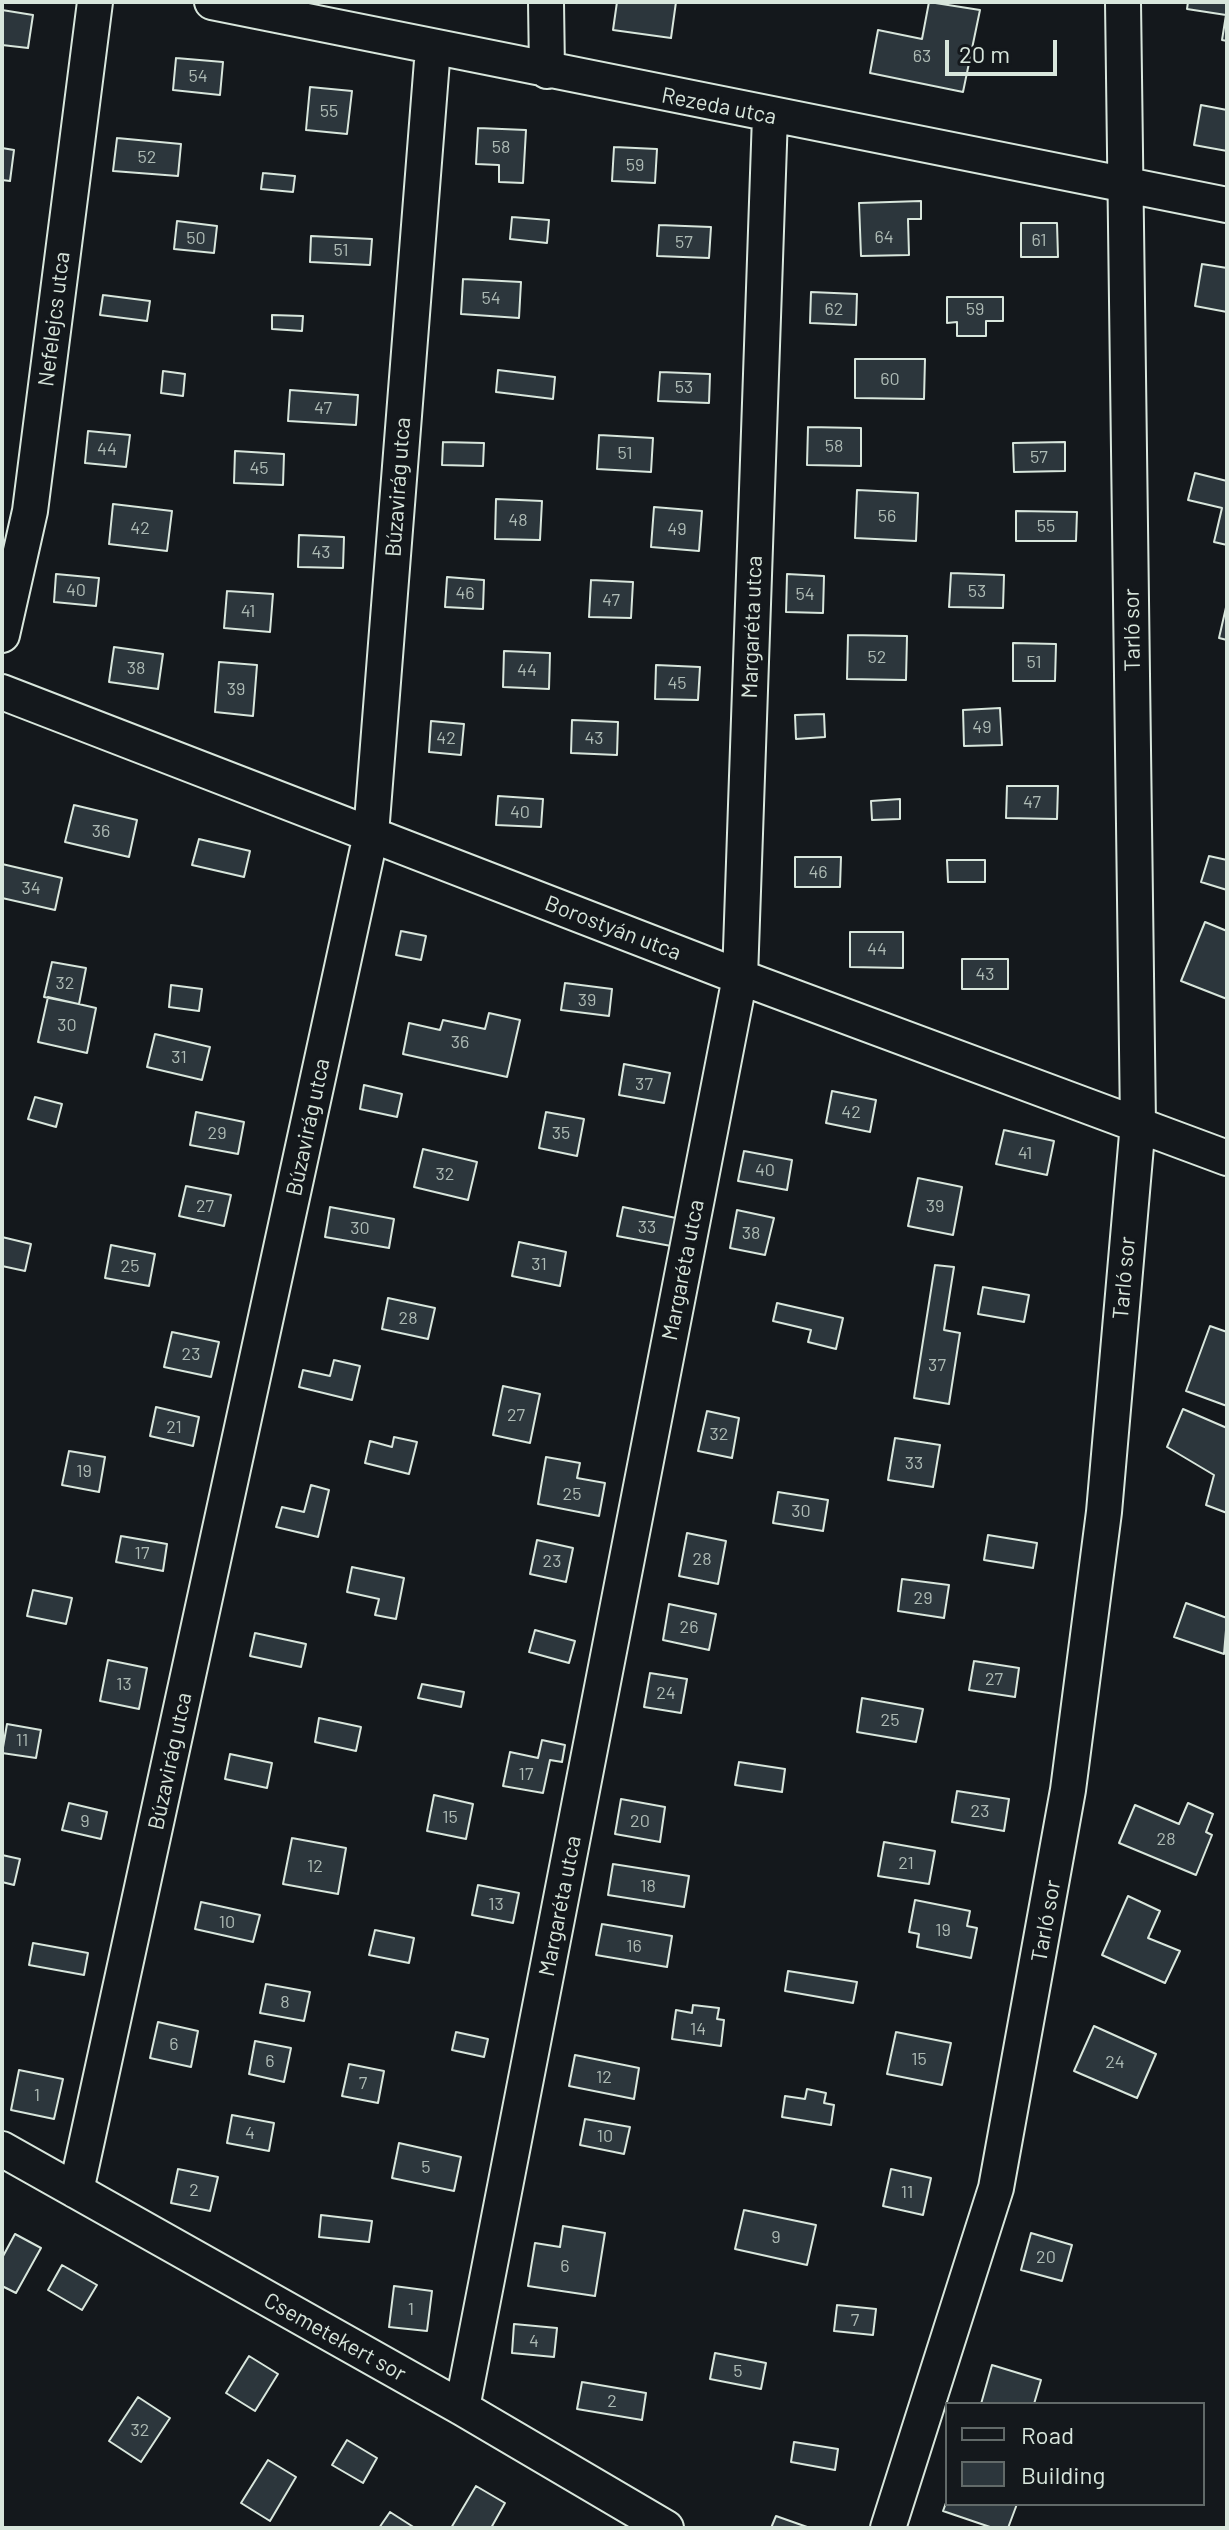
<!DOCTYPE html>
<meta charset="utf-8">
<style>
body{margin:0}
#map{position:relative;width:1229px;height:2530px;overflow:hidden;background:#14181c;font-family:Barlow,sans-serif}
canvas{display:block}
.frame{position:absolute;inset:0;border:4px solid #d8e6dc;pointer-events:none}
.legend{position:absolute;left:945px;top:2402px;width:260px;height:104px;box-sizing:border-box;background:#14181c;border:2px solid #626a69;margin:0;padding:10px 14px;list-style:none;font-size:24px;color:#d8e6dc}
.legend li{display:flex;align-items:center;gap:16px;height:40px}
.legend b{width:40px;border:2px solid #626a69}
.scale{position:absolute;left:945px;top:40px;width:112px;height:36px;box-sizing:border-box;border:4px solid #d8e6dc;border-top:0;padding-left:10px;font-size:24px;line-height:28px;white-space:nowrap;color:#d8e6dc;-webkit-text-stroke:6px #14181c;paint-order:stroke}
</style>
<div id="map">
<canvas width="1229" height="2530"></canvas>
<div class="frame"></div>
<ul class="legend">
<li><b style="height:10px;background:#14181c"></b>Road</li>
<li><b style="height:22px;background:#2c363c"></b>Building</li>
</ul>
<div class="scale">20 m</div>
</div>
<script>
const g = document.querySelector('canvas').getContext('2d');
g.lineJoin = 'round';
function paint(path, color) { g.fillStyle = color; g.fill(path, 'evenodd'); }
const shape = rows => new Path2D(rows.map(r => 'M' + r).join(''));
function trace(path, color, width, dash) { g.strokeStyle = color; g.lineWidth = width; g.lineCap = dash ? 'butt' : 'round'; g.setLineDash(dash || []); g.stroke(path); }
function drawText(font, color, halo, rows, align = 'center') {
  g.font = font + ' Barlow,sans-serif'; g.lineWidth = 6; g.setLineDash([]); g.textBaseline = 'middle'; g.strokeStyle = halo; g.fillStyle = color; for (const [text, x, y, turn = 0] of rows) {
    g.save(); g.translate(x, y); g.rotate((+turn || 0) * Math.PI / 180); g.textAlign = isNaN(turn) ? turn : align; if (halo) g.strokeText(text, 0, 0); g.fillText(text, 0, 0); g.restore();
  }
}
const building = shape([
 [617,2,676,2,671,38,613,30,617,2],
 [929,2,980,10,963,92,870,73,878,30,922,39,929,2],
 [1188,2,1227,2,1227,41,1222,40,1226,15,1187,9,1188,2],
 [2,10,33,15,28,48,2,45,2,10],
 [176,58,223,62,220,95,173,90,176,58],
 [310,87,352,91,347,134,306,130,310,87],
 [1201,105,1227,110,1227,151,1194,145,1201,105],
 [478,128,526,130,523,183,499,182,499,165,476,164,478,128],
 [117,138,181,144,178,176,113,171,117,138],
 [614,147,657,149,655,183,612,181,614,147],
 [2,148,14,150,10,181,2,180,2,148],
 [263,173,295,176,293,192,261,189,263,173],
 [921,201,921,219,908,219,909,255,861,256,859,203,921,201],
 [512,217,549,220,547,243,510,239,512,217],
 [177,221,217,226,214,253,174,249,177,221],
 [1021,223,1057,223,1058,257,1021,257,1021,223],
 [659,225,711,227,709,258,657,256,659,225],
 [311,236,372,239,370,265,310,262,311,236],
 [1202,264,1227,268,1227,312,1195,306,1202,264],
 [463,279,521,282,519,318,461,314,463,279],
 [811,292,857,294,856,325,810,323,811,292],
 [103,295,150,301,147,321,100,315,103,295],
 [947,297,1003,297,1003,321,986,321,986,336,957,336,957,322,947,323,947,297],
 [272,315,303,316,302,331,272,329,272,315],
 [855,359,925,359,924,399,855,398,855,359],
 [498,370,555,377,553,399,496,392,498,370],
 [163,371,185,374,183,396,161,393,163,371],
 [660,372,710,374,709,403,658,401,660,372],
 [290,390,358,395,356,425,288,421,290,390],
 [808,427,861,428,861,466,807,465,808,427],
 [88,431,130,435,126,467,85,463,88,431],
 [599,435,653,438,651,472,597,469,599,435],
 [443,442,484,443,483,466,442,465,443,442],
 [1065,442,1065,471,1014,472,1013,443,1065,442],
 [235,451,284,454,283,485,234,483,235,451],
 [1195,473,1227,481,1227,545,1214,542,1222,508,1188,500,1195,473],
 [857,490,918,493,916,541,855,538,857,490],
 [496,499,542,501,540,540,495,539,496,499],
 [113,504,172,511,167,551,109,544,113,504],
 [654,507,702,511,699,551,651,547,654,507],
 [1016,511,1077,512,1076,541,1016,541,1016,511],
 [299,535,344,537,343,568,298,567,299,535],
 [951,573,1004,575,1003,608,949,607,951,573],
 [56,574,99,578,96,606,54,602,56,574],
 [787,574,824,576,823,613,786,612,787,574],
 [447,577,484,580,483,609,445,607,447,577],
 [591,580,633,582,631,618,589,617,591,580],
 [227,591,273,594,270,632,224,628,227,591],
 [1227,603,1227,640,1219,638,1227,603],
 [848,635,907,636,906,680,847,679,848,635],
 [1013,643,1056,644,1055,681,1013,681,1013,643],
 [114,647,163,654,158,689,109,682,114,647],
 [504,651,550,653,549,689,503,687,504,651],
 [219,662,257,665,253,716,215,712,219,662],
 [656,665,700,667,698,700,655,699,656,665],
 [1000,708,1002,745,964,746,963,710,1000,708],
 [824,714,825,737,796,739,795,715,824,714],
 [572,720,618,722,617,755,571,753,572,720],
 [431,721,464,724,461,755,429,752,431,721],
 [1007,786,1058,786,1057,819,1006,818,1007,786],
 [498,796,543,799,541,827,496,825,498,796],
 [900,799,900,819,872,820,871,801,900,799],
 [74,805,137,820,129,857,65,842,74,805],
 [199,839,250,851,244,877,192,865,199,839],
 [1209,856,1227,860,1227,890,1201,882,1209,856],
 [795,857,841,857,840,887,795,887,795,857],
 [947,860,985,860,985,882,948,882,947,860],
 [2,864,62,878,55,910,2,898,2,864],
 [1205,922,1227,931,1227,999,1181,981,1205,922],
 [401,931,426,936,421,960,396,955,401,931],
 [850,932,903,932,903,968,850,967,850,932],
 [962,959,1008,959,1008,989,962,989,962,959],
 [52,962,86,968,79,1004,44,997,52,962],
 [565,983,612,989,609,1016,561,1010,565,983],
 [171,985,202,989,199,1011,169,1007,171,985],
 [48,997,96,1008,87,1053,38,1042,48,997],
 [489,1013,520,1020,507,1077,403,1054,409,1023,440,1030,443,1020,485,1029,489,1013],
 [155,1034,210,1047,202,1080,147,1067,155,1034],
 [624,1064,670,1073,664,1103,619,1095,624,1064],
 [364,1085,402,1094,397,1117,360,1109,364,1085],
 [832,1091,876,1100,870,1132,826,1123,832,1091],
 [35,1097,62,1104,56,1127,28,1119,35,1097],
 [196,1112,244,1122,238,1154,190,1145,196,1112],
 [546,1112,584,1119,577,1156,539,1148,546,1112],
 [1004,1130,1054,1141,1047,1175,996,1164,1004,1130],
 [423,1149,477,1162,468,1200,414,1187,423,1149],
 [744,1151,792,1160,787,1190,738,1181,744,1151],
 [918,1178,962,1187,953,1235,908,1226,918,1178],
 [186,1186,231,1195,224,1226,179,1216,186,1186],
 [330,1207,394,1219,389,1248,325,1237,330,1207],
 [623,1207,676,1218,671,1246,617,1236,623,1207],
 [737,1210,774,1218,765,1255,730,1248,737,1210],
 [2,1237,31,1244,25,1271,2,1266,2,1237],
 [519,1242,566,1252,560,1286,512,1276,519,1242],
 [111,1245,155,1254,149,1286,105,1278,111,1245],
 [935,1265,954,1267,944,1330,960,1333,949,1404,914,1398,935,1265],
 [983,1287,1029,1295,1024,1322,978,1314,983,1287],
 [388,1298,435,1308,428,1339,382,1329,388,1298],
 [777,1303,843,1318,836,1349,808,1342,811,1330,773,1321,777,1303],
 [1210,1326,1227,1332,1227,1406,1186,1391,1210,1326],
 [172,1332,219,1342,211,1377,164,1367,172,1332],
 [334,1360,360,1366,352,1400,299,1387,303,1370,330,1376,334,1360],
 [503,1386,540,1394,530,1443,493,1435,503,1386],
 [156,1407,199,1417,193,1446,150,1436,156,1407],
 [1183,1409,1227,1428,1227,1513,1206,1505,1214,1475,1167,1447,1183,1409],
 [707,1411,739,1418,732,1458,698,1451,707,1411],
 [394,1437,417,1442,409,1474,365,1463,370,1441,392,1447,394,1437],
 [895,1438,940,1445,933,1487,888,1480,895,1438],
 [69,1451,105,1457,99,1492,62,1485,69,1451],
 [546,1457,580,1463,577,1478,605,1483,599,1516,538,1504,546,1457],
 [311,1485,329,1490,318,1537,276,1527,282,1507,304,1512,311,1485],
 [778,1492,828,1500,823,1531,773,1523,778,1492],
 [687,1533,726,1541,718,1584,679,1576,687,1533],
 [988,1535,1037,1543,1033,1568,984,1560,988,1535],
 [121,1536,167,1544,163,1571,116,1562,121,1536],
 [537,1540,573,1548,566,1582,530,1574,537,1540],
 [352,1567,404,1578,396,1619,375,1615,379,1599,347,1592,352,1567],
 [902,1579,949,1585,944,1618,898,1611,902,1579],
 [33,1590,72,1598,66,1624,27,1616,33,1590],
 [1186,1603,1227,1618,1224,1654,1174,1637,1186,1603],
 [669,1604,716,1614,709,1650,663,1640,669,1604],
 [535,1630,575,1641,569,1663,529,1652,535,1630],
 [255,1633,306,1644,301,1667,250,1656,255,1633],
 [108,1660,147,1668,139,1709,100,1701,108,1660],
 [974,1661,1019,1668,1015,1697,969,1690,974,1661],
 [650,1673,687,1679,681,1713,644,1707,650,1673],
 [422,1684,464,1692,461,1707,418,1698,422,1684],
 [862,1698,923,1709,916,1742,857,1732,862,1698],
 [319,1718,361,1727,356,1751,315,1742,319,1718],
 [7,1724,41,1730,36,1758,2,1753,7,1724],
 [542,1740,565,1745,562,1762,550,1760,543,1793,503,1786,510,1752,538,1758,542,1740],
 [230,1754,272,1763,267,1788,225,1779,230,1754],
 [739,1762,785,1769,782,1792,735,1785,739,1762],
 [957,1791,1009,1799,1004,1831,952,1822,957,1791],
 [434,1795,473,1804,466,1839,427,1831,434,1795],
 [621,1799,665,1807,660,1842,615,1834,621,1799],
 [69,1803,107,1812,101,1839,62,1830,69,1803],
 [1188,1803,1213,1814,1206,1832,1212,1835,1196,1875,1119,1843,1135,1805,1179,1824,1188,1803],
 [292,1838,346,1848,338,1894,283,1884,292,1838],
 [884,1842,935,1851,929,1884,878,1876,884,1842],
 [2,1855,20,1859,14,1885,2,1882,2,1855],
 [613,1864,689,1876,684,1907,608,1895,613,1864],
 [478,1885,519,1893,513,1923,472,1915,478,1885],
 [1128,1896,1160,1911,1148,1938,1180,1951,1165,1983,1102,1955,1128,1896],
 [915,1900,970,1911,967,1926,977,1928,971,1958,917,1947,919,1934,909,1932,915,1900],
 [201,1902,260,1915,253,1942,195,1929,201,1902],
 [602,1924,672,1936,667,1967,596,1955,602,1924],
 [375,1930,414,1938,409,1963,369,1955,375,1930],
 [33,1943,88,1953,84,1975,29,1965,33,1943],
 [788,1971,857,1982,853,2003,785,1991,788,1971],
 [266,1984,310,1992,304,2021,260,2013,266,1984],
 [693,2005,719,2008,717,2019,724,2020,721,2046,672,2039,676,2010,692,2013,693,2005],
 [158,2022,198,2031,191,2067,150,2058,158,2022],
 [1094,2026,1156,2054,1137,2098,1074,2071,1094,2026],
 [456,2032,488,2039,484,2057,452,2050,456,2032],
 [896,2032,951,2043,942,2085,887,2074,896,2032],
 [255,2041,291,2048,284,2082,249,2074,255,2041],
 [575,2055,639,2068,634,2099,569,2086,575,2055],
 [349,2064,384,2071,378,2103,342,2096,349,2064],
 [19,2070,63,2079,54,2119,11,2110,19,2070],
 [807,2089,826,2093,824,2103,834,2105,831,2125,782,2117,785,2096,805,2099,807,2089],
 [232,2115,274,2123,269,2151,227,2143,232,2115],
 [585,2119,630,2127,624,2154,580,2145,585,2119],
 [399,2143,461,2157,454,2191,392,2178,399,2143],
 [178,2169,218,2177,210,2211,171,2203,178,2169],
 [891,2169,931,2178,923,2215,883,2206,891,2169],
 [744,2210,816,2225,807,2265,735,2249,744,2210],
 [321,2215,372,2221,369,2242,319,2237,321,2215],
 [563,2226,605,2233,595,2296,528,2286,535,2243,560,2247,563,2226],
 [1031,2233,1072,2245,1062,2281,1021,2270,1031,2233],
 [15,2234,41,2248,16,2293,2,2286,2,2258,15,2234],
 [62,2265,97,2285,82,2310,48,2290,62,2265],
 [394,2286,432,2291,427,2331,389,2327,394,2286],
 [837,2305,876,2309,873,2335,834,2331,837,2305],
 [514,2324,557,2328,554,2357,512,2353,514,2324],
 [715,2353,766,2363,761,2389,710,2379,715,2353],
 [249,2356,278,2374,255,2411,226,2393,249,2356],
 [992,2365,1041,2380,1034,2404,981,2404,992,2365],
 [582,2382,646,2393,642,2420,577,2409,582,2382],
 [138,2397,170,2418,141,2462,109,2441,138,2397],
 [347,2440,377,2458,363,2483,332,2465,347,2440],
 [794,2442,838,2449,835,2470,791,2462,794,2442],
 [268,2460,296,2477,270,2521,241,2503,268,2460],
 [476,2486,505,2503,491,2528,451,2528,476,2486],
 [947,2500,947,2504,1017,2504,1008,2528,993,2528,943,2511,947,2500],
 [390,2512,415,2528,379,2528,390,2512],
 [776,2516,810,2528,771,2528,776,2516]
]);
const minor = shape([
 [212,2,1227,205],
 [546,2,547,71],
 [2,635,30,511,95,2],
 [2,692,740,977,1227,1158],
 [2,2149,462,2408,666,2528],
 [76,2191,371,834,433,48],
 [462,2408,740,977,770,116],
 [888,2528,996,2188,1068,1790,1104,1512,1138,1123,1123,2]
]);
const numberNames = [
 ["63",922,56],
 ["54",198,76],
 ["55",329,111],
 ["58",501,147],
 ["52",147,157],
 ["59",635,165],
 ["64",884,237],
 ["50",196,238],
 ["61",1039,240],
 ["57",684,242],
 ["51",341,250],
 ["54",491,298],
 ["62",834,309],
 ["59",975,309],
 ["60",890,379],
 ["53",684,387],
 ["47",323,408],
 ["58",834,446],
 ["44",107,449],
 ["51",625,453],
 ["57",1039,457],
 ["45",259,468],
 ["56",887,516],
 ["48",518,520],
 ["55",1046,526],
 ["42",140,528],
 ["49",677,529],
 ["43",321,552],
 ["40",76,590],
 ["53",977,591],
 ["46",465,593],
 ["54",805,594],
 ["47",611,600],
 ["41",248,611],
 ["52",877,657],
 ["51",1034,662],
 ["38",136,668],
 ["44",527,670],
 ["45",677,683],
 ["39",236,689],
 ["49",982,727],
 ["42",446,738],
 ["43",594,738],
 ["47",1032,802],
 ["40",520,812],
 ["36",101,831],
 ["46",818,872],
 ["34",31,888],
 ["44",877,949],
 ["43",985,974],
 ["32",65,983],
 ["39",587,1000],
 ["30",67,1025],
 ["36",460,1042],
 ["31",179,1057],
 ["37",644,1084],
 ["42",851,1112],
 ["29",217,1133],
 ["35",561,1133],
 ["41",1025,1153],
 ["40",765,1170],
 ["32",445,1174],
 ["27",205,1206],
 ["39",935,1206],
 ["33",647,1227],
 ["30",360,1228],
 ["38",751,1233],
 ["31",539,1264],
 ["25",130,1266],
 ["28",408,1318],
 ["23",191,1354],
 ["37",937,1365],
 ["27",516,1415],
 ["21",174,1427],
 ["32",719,1434],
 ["33",914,1463],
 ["19",84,1471],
 ["25",572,1494],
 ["30",801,1511],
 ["17",142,1553],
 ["28",702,1559],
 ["23",552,1561],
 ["29",923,1598],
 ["26",689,1627],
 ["27",994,1679],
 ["13",124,1684],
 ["24",666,1693],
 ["25",890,1720],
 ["11",22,1740],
 ["17",526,1774],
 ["23",980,1811],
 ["15",450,1817],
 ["9",85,1821],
 ["20",640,1821],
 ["28",1166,1839],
 ["21",906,1863],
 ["12",315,1866],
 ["18",648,1886],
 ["13",496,1904],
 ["10",227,1922],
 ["19",943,1930],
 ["16",634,1946],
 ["8",285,2002],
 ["14",698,2029],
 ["6",174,2044],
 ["15",919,2059],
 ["6",270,2061],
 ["24",1115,2062],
 ["12",604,2077],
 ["7",363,2083],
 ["1",37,2095],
 ["4",250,2133],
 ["10",605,2136],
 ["5",426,2167],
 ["2",194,2190],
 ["11",907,2192],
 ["9",776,2237],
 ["20",1046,2257],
 ["6",565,2266],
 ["1",411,2309],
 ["7",855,2320],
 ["4",534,2341],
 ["5",738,2371],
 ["2",612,2401],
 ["32",140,2430]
];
const streetNames = [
 ["Rezeda utca",719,106,11],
 ["Nefelejcs utca",54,319,-83],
 ["Búzavirág utca",398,487,-86],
 ["Margaréta utca",752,627,-88],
 ["Tarló sor",1132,630,-91],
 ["Borostyán utca",613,928,21],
 ["Búzavirág utca",308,1127,-78],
 ["Margaréta utca",683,1270,-79],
 ["Tarló sor",1124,1278,-85],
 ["Búzavirág utca",170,1761,-78],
 ["Margaréta utca",560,1906,-79],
 ["Tarló sor",1046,1921,-80],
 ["Csemetekert sor",335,2337,29]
];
paint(building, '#2c363c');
trace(building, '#d8e6dc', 2);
trace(minor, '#d8e6dc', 38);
trace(minor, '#14181c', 34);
drawText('18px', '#adbab4', null, numberNames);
drawText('22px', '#d8e6dc', '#14181c', streetNames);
</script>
